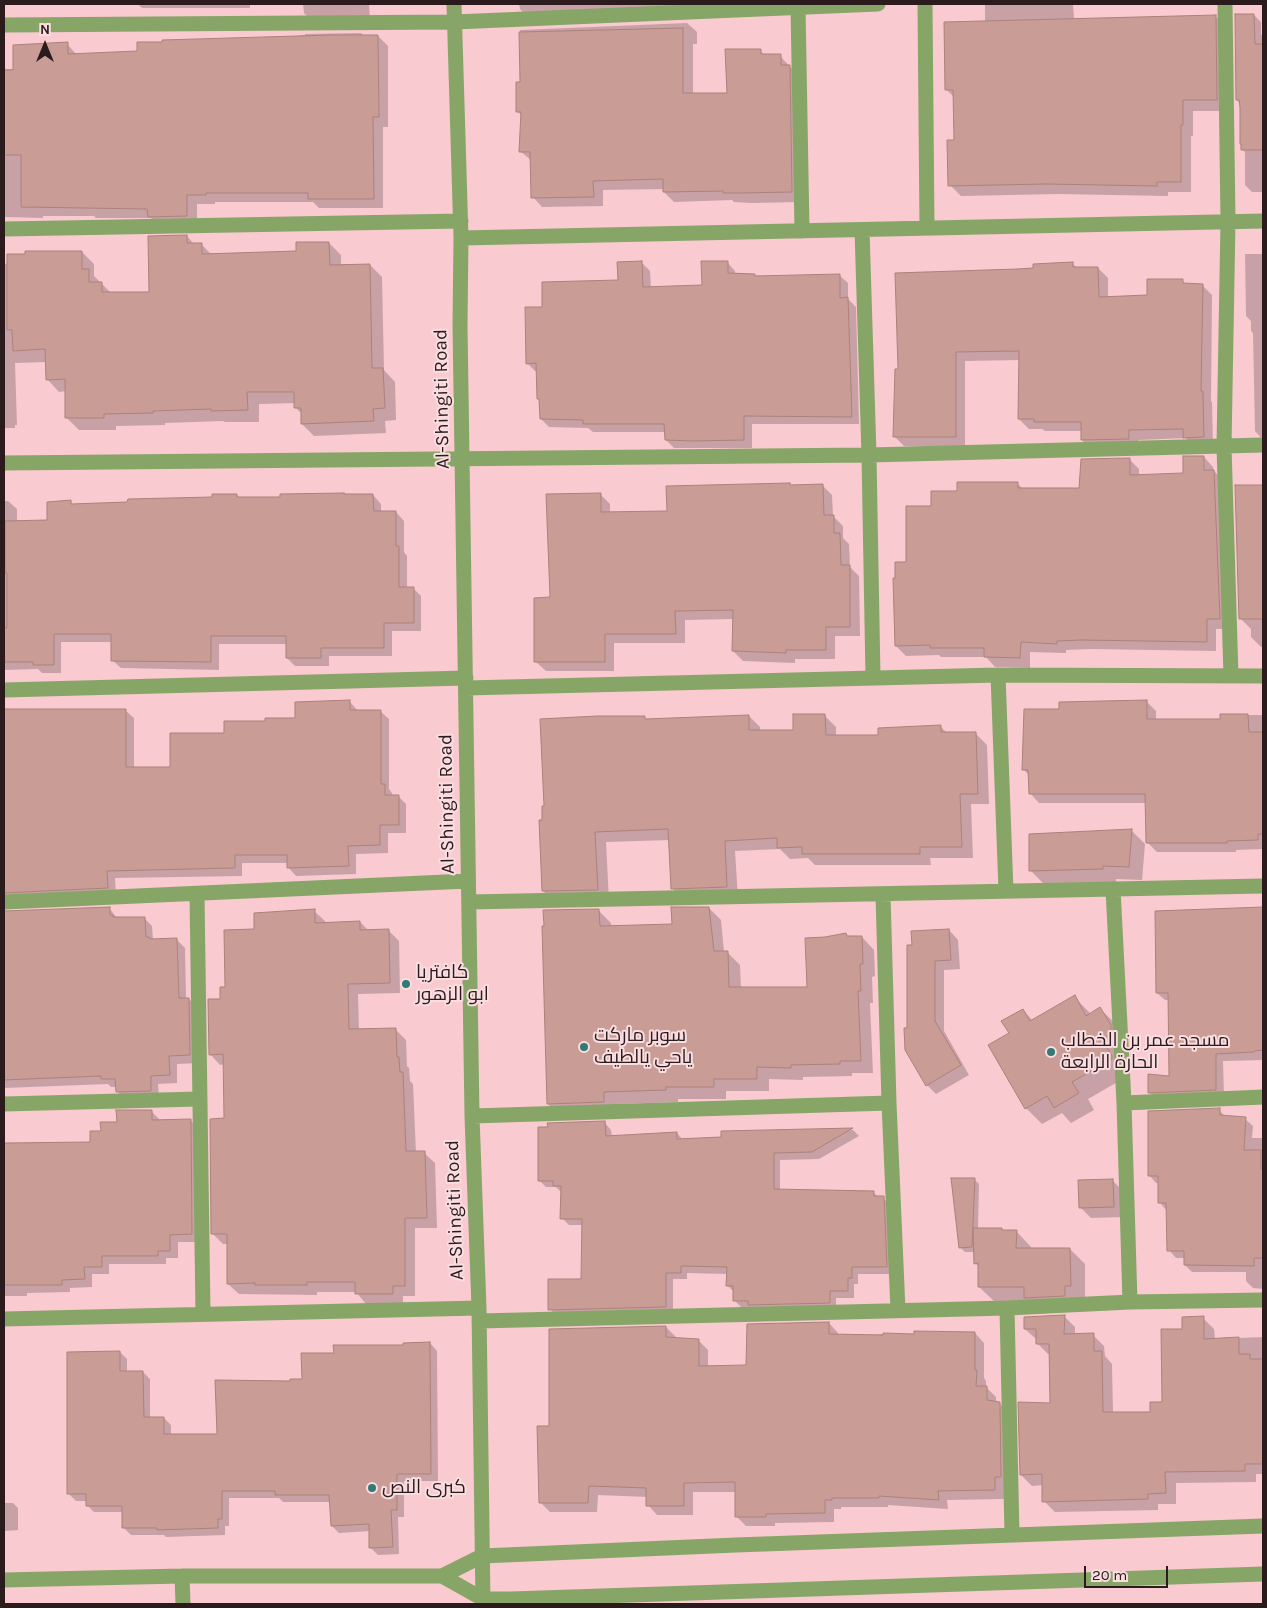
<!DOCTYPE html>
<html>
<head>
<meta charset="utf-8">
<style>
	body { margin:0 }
	#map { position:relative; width:1267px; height:1608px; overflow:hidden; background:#f9cad0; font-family:Karla,sans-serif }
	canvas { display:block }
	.frame { position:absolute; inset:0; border:5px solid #2b1b1d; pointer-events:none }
	.north { position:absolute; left:20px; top:20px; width:50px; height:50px; -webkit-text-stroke:4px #f9dde0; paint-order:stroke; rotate:0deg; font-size:14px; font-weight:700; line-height:20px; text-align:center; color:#2b1b1d }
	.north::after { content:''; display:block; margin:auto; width:18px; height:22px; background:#2b1b1d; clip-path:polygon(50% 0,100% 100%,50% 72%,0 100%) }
	.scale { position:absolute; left:1084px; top:1566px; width:84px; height:22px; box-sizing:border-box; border:2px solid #2b1b1d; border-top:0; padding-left:6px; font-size:15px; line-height:18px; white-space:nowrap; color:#2b1b1d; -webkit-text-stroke:4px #f9dde0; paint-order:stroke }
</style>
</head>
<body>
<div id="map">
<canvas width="1267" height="1608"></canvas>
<div class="frame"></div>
<div class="north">N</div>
<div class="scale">20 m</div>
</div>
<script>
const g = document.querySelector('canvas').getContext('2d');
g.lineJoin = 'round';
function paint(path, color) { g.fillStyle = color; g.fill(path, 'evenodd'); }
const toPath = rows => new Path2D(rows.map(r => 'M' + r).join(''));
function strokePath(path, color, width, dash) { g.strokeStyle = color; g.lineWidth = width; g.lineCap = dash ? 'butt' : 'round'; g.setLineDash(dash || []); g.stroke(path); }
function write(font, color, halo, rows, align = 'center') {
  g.font = font + ' Karla,Cairo,sans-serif'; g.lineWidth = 4; g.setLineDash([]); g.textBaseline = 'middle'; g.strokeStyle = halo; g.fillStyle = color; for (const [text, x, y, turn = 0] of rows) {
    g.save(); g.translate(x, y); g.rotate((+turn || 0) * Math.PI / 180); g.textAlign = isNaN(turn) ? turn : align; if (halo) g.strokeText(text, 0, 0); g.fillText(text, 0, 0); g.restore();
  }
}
paint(toPath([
	[138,4,369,4,370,22,314,23,304,13,303,4,250,4,250,8,142,8],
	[519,4,697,4,697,13,530,20,520,9],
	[985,4,1073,4,1074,19,1215,16,1226,27,1227,111,1193,111,1193,136,1191,136,1191,192,1168,192,1168,196,1058,194,961,196,950,185,955,141,954,97,946,89,985,22],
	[1254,15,1261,22,1261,35,1263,35,1263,192,1252,192,1245,185,1245,152,1242,149,1240,103,1237,100],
	[687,23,697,32,697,44,693,44,693,94,728,94,760,50,765,56,780,56,799,76,801,202,751,203,734,202,732,200,674,202,664,192,664,189,603,190,603,206,542,207,533,197,532,161,520,151,522,116,517,111,521,84,520,30],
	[361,33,364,36,378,36,388,46,388,127,383,127,383,208,319,208,313,202,215,202,215,204,197,204,197,226,159,226,151,218,96,218,94,216,43,216,43,218,4,217,4,69,14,69,67,44,77,55,139,52,298,38,298,36,305,35,305,34],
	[187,236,194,244,201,244,212,255,298,252,329,243,341,255,341,266,370,265,382,277,384,370,395,382,396,420,385,421,386,433,314,436,302,424,302,414,296,408,296,403,259,404,259,422,225,422,223,421,165,423,165,425,116,426,116,430,79,430,66,417,66,391,59,392,47,379,47,362,15,363,17,425,15,425,15,428,4,428,4,264,82,252,94,264,94,276,111,293,150,293],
	[1245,254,1263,254,1263,440,1255,431,1253,333,1251,331,1251,321,1246,316],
	[727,262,735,271,735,275,754,275,756,277,839,275,848,283,848,299,856,307,859,424,752,424,752,448,674,448,666,440,666,432,593,432,588,428,549,427,541,419,538,371,535,371,527,363,543,308,619,281,642,263,650,271,651,288,703,286],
	[1073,264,1077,268,1098,268,1108,278,1108,298,1148,296,1182,281,1186,284,1202,285,1212,295,1211,401,1212,402,1213,446,1194,447,1186,438,1138,440,1139,448,1092,450,1082,440,1082,431,1045,431,1042,429,1029,429,1019,419,1020,360,965,361,965,447,904,446,894,436,899,370,1017,270],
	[1204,457,1213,467,1214,471,1224,481,1229,629,1216,629,1216,651,1091,649,1066,650,1066,653,1030,652,1030,668,995,667,986,657,941,657,939,655,906,656,896,646,907,563,933,507,959,492,1017,483,1024,490,1081,490,1129,459,1139,469,1139,476,1184,474],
	[822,485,832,495,833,516,843,526,843,538,849,544,850,567,859,576,860,636,835,636,835,659,795,659,795,663,743,661,733,651,734,619,685,620,685,643,614,643,614,671,546,671,536,662,552,599,600,494,610,504,610,513,668,512,791,486],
	[1236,486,1263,486,1263,647,1261,647,1251,637,1251,629,1240,618],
	[237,495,240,498,373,495,381,504,381,512,396,512,404,521,404,552,407,556,407,588,413,588,421,596,421,631,392,631,392,656,329,656,329,666,295,666,287,658,287,644,219,644,219,670,121,668,112,660,112,642,61,642,61,673,42,673,38,669,4,670,4,501,8,501,17,509,17,522,49,521,70,501,73,505,214,498],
	[350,702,358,711,380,711,389,719,389,789,392,793,392,796,398,796,406,804,406,833,388,833,388,853,356,854,356,874,296,876,288,867,288,863,242,863,242,876,115,878,116,896,4,905,4,710,125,710,134,718,134,769,172,769,225,734,266,723,297,719],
	[1147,702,1156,711,1156,720,1221,720,1221,715,1263,715,1263,849,1236,850,1236,852,1157,852,1147,842,1146,803,1039,803,1030,793,1030,776,1024,770,1061,710],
	[824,715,836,727,836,736,879,736,940,726,948,734,976,734,987,745,989,804,971,804,973,858,930,858,931,865,815,865,808,858,790,859,780,849,735,851,738,898,683,899,672,888,670,840,606,842,609,901,555,902,543,891,544,821,644,718,647,721,749,716,760,727,760,731,794,731],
	[1131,830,1145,844,1142,880,1116,879,1116,882,1044,884,1030,870],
	[109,908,117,918,144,918,152,926,153,940,177,940,185,948,186,999,189,999,197,1007,198,1063,177,1064,177,1083,158,1084,159,1099,125,1099,117,1091,117,1087,111,1087,108,1084,4,1088,4,913],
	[709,908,721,920,724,952,727,952,740,965,741,988,808,988,825,939,846,934,849,938,862,937,874,950,875,976,872,977,873,1003,870,1003,873,1073,852,1073,852,1076,803,1077,803,1080,769,1079,769,1091,726,1091,726,1099,678,1099,678,1102,616,1104,616,1115,560,1116,548,1104,598,910,611,923,611,927,673,925],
	[1263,908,1263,1060,1223,1061,1224,1097,1157,1100,1149,1092,1170,1077,1169,1000,1165,1000,1157,993,1156,912],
	[314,911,325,921,325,924,360,922,369,931,388,930,399,941,400,993,358,994,359,1030,395,1029,406,1040,407,1066,409,1068,410,1081,413,1084,416,1153,424,1153,435,1163,437,1228,415,1228,415,1296,403,1296,403,1304,366,1304,356,1292,317,1292,317,1295,239,1294,228,1284,228,1244,223,1244,212,1233,225,1120,224,1064,220,1065,210,1054,221,1000,256,930],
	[949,930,958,940,960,969,944,970,944,1031,969,1075,936,1094,927,1085,909,1029,913,946],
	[1074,997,1091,1014,1100,1009,1117,1025,1128,1076,1088,1099,1094,1110,1071,1123,1062,1113,1042,1124,1026,1108,1010,1034,1023,1010,1033,1021],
	[1219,1110,1226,1117,1245,1119,1253,1126,1252,1138,1263,1138,1263,1289,1253,1288,1246,1281,1246,1272,1192,1272,1185,1265,1185,1258,1176,1258,1169,1250,1167,1211,1160,1203,1159,1183,1156,1183,1149,1175],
	[151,1111,159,1119,159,1121,190,1120,198,1128,200,1242,178,1242,178,1258,166,1258,166,1264,109,1264,109,1274,92,1274,92,1287,70,1288,70,1292,27,1293,27,1296,4,1296,4,1145,92,1143,102,1132,118,1123],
	[604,1122,611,1130,612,1137,677,1133,683,1140,722,1138,722,1132,853,1130,859,1136,819,1159,780,1160,780,1190,873,1192,879,1198,883,1198,890,1205,893,1274,858,1274,858,1284,854,1284,854,1298,836,1298,836,1309,741,1307,734,1300,734,1292,727,1285,728,1274,687,1273,687,1279,673,1279,673,1314,557,1316,550,1309,582,1280,583,1225,569,1225,562,1218,561,1192,556,1187,546,1187,539,1180],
	[974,1179,979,1184,978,1229,1001,1229,1003,1231,1016,1231,1031,1247,1031,1249,1070,1249,1085,1264,1085,1301,995,1302,979,1287,979,1267,975,1263,975,1252,965,1252,960,1247],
	[1112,1180,1123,1191,1124,1217,1091,1218,1080,1207],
	[1064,1316,1075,1327,1075,1335,1093,1335,1104,1346,1105,1356,1112,1364,1113,1413,1151,1413,1164,1404,1183,1330,1203,1318,1214,1329,1215,1339,1263,1337,1263,1474,1256,1474,1256,1482,1176,1483,1176,1504,1158,1504,1158,1510,1055,1512,1044,1501,1043,1485,1032,1486,1021,1475,1051,1404,1051,1354,1048,1354,1037,1343,1037,1340,1025,1329],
	[829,1323,838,1333,838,1335,975,1333,984,1343,984,1378,986,1381,986,1387,996,1397,996,1403,999,1403,1009,1413,1004,1499,947,1500,948,1509,888,1505,888,1507,841,1507,841,1509,834,1509,834,1522,775,1523,775,1526,746,1526,736,1516,736,1492,693,1492,693,1515,657,1515,648,1505,648,1497,598,1495,597,1512,550,1512,541,1503,550,1428,666,1327,676,1337,676,1339,698,1340,708,1350,708,1367,747,1366],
	[430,1343,437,1351,438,1481,404,1481,404,1517,398,1517,399,1554,378,1555,371,1548,370,1531,339,1533,332,1526,330,1502,283,1502,279,1498,229,1498,229,1526,225,1526,225,1535,166,1537,164,1535,131,1535,124,1528,123,1512,94,1512,87,1505,87,1501,76,1501,68,1493,120,1352,127,1359,127,1372,143,1372,150,1379,150,1418,164,1418,171,1425,171,1435,218,1435,292,1382,303,1380,335,1354],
	[4,1503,13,1503,18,1508,18,1530,4,1531]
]), '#0003');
const building = toPath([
	[1235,14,1254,14,1255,44,1263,44,1263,150,1241,150,1241,144,1240,144,1240,107,1239,100,1236,100,1235,14],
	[1216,15,1217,100,1183,100,1183,125,1181,125,1181,182,1157,182,1157,186,1046,184,948,186,947,140,954,140,953,90,945,90,944,22,1216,15],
	[683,28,683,93,727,93,725,49,761,49,761,54,781,54,781,65,790,65,792,192,741,193,723,193,723,191,663,192,663,179,593,181,594,197,531,198,530,152,519,152,521,112,516,112,516,82,520,82,519,32,683,28],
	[331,35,378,35,379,117,373,117,374,199,308,199,308,193,206,193,206,195,187,195,187,216,148,217,147,209,21,207,21,155,4,155,4,70,13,70,13,45,68,42,68,54,137,51,137,42,162,42,162,40,331,35],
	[187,235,187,243,202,243,202,254,296,251,296,242,329,242,330,265,370,264,372,368,383,368,385,408,373,409,374,421,301,424,301,408,294,408,294,392,247,392,248,410,211,411,211,409,153,411,153,413,104,414,104,418,65,418,65,379,46,380,45,349,13,351,12,330,7,330,7,254,25,254,25,251,82,251,82,269,89,269,89,282,102,282,102,292,149,292,148,236,187,235],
	[642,261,643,287,702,285,701,261,728,261,728,273,755,274,755,276,840,274,840,298,848,297,852,417,744,416,744,440,693,441,665,440,664,424,583,424,583,420,540,419,539,399,537,399,536,363,526,364,525,307,542,307,542,282,618,280,617,262,642,261],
	[1073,262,1073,267,1098,267,1099,297,1147,295,1147,279,1183,279,1183,283,1203,284,1201,391,1203,391,1204,437,1183,438,1183,429,1129,430,1129,439,1081,440,1081,422,1034,422,1034,419,1018,419,1019,351,956,352,956,437,893,437,895,369,898,369,895,273,1017,269,1033,268,1033,264,1073,262],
	[1183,456,1204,456,1204,470,1214,470,1220,619,1207,619,1207,642,1081,640,1057,641,1057,644,1021,642,1020,658,984,657,984,648,930,648,930,645,895,646,893,578,895,578,895,562,906,562,906,506,931,506,931,491,957,491,957,482,1018,482,1018,488,1079,488,1081,459,1130,458,1130,475,1183,473,1183,456],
	[790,483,790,485,823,484,824,515,834,515,834,533,840,533,841,565,850,565,850,627,826,627,826,650,786,650,786,653,732,651,733,610,675,611,676,634,605,634,605,662,534,662,534,598,550,597,546,494,601,493,601,512,667,511,666,486,790,483],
	[1235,485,1263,485,1263,619,1239,619,1235,485],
	[344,493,344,494,373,494,374,511,396,511,396,546,399,546,399,587,414,587,414,623,384,623,384,648,321,648,321,658,286,658,286,636,211,636,211,662,111,661,111,634,54,634,54,665,33,665,33,662,4,662,4,628,7,628,7,573,5,573,5,521,47,520,47,502,71,500,71,504,127,502,128,499,212,497,212,494,237,494,237,497,280,497,280,494,344,493],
	[350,700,350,710,381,710,381,784,385,784,385,795,399,795,399,825,380,825,380,845,348,846,349,866,287,868,287,855,235,855,235,868,107,871,108,888,4,893,4,709,126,709,126,767,170,767,170,733,224,733,224,721,265,721,265,718,295,718,295,702,350,700],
	[1147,700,1147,719,1220,719,1220,714,1248,714,1249,732,1263,732,1263,834,1258,834,1258,840,1227,841,1227,843,1146,843,1145,794,1029,794,1028,770,1022,770,1024,709,1059,709,1059,702,1147,700],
	[793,714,825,714,826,735,878,735,878,728,941,725,941,732,976,732,978,794,960,794,962,847,920,847,920,854,802,854,802,847,777,848,777,838,725,841,727,887,671,889,668,829,595,832,598,890,542,891,539,820,542,820,542,806,544,806,540,719,597,716,645,716,645,719,749,715,749,730,793,730,793,714],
	[1132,829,1129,867,1103,866,1103,869,1029,871,1029,834,1132,829],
	[110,907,110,915,113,915,113,917,145,917,146,937,149,937,150,939,177,938,179,998,189,998,190,1055,169,1056,170,1075,151,1076,151,1091,116,1092,115,1079,101,1079,101,1076,4,1080,4,911,110,907],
	[671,907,709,907,714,951,728,951,729,987,807,987,805,938,825,937,846,933,847,936,862,936,863,964,860,964,861,991,858,991,861,1061,840,1061,840,1064,791,1065,791,1068,757,1067,757,1079,714,1079,714,1087,666,1087,666,1090,604,1092,604,1102,547,1104,542,926,544,926,543,910,599,909,600,926,672,924,671,907],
	[1263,907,1263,1050,1254,1051,1254,1052,1216,1054,1216,1090,1148,1093,1148,1074,1169,1076,1168,993,1156,993,1155,911,1263,907],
	[315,909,315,923,360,921,360,930,389,929,390,983,348,984,349,1029,396,1028,397,1057,399,1057,400,1072,403,1072,406,1151,425,1151,427,1218,405,1218,405,1286,393,1286,393,1294,355,1294,355,1282,307,1282,307,1285,255,1285,255,1283,227,1284,227,1234,211,1234,210,1119,224,1118,223,1054,209,1055,208,999,220,999,220,987,225,987,224,930,254,929,254,913,315,909],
	[949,929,951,960,935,961,935,1021,961,1065,926,1086,905,1050,904,1028,907,1028,907,945,912,945,911,931,949,929],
	[1075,995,1086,1016,1100,1007,1111,1025,1111,1034,1102,1039,1112,1056,1112,1059,1072,1082,1079,1093,1054,1108,1047,1096,1025,1109,988,1045,1009,1033,1001,1021,1023,1009,1030,1021,1075,995],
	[1220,1108,1220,1115,1246,1117,1244,1150,1261,1150,1261,1169,1263,1169,1263,1258,1254,1258,1254,1266,1184,1265,1184,1251,1167,1251,1166,1203,1158,1203,1158,1176,1148,1176,1148,1111,1220,1108],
	[116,1110,152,1110,152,1120,191,1119,192,1234,170,1235,170,1251,158,1251,158,1256,102,1256,102,1267,84,1267,85,1279,62,1280,62,1285,4,1285,4,1143,90,1142,90,1131,101,1131,100,1122,117,1122,116,1110],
	[605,1121,606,1136,677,1132,677,1139,721,1137,721,1131,853,1128,812,1152,774,1153,774,1189,874,1191,874,1196,884,1196,887,1267,852,1267,852,1278,848,1278,848,1291,830,1291,830,1303,748,1305,748,1301,733,1301,733,1286,726,1286,727,1267,681,1266,681,1273,666,1273,666,1307,548,1310,548,1279,581,1279,582,1219,560,1219,561,1186,553,1186,553,1181,538,1181,538,1127,548,1127,547,1123,605,1121],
	[951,1178,975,1178,972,1247,959,1248,951,1178],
	[1113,1179,1114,1207,1079,1208,1078,1180,1113,1179],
	[973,1228,1002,1228,1002,1230,1017,1230,1016,1248,1070,1248,1071,1286,1065,1286,1065,1296,1024,1298,1024,1287,978,1287,978,1263,974,1264,973,1228],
	[1065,1315,1064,1334,1094,1333,1094,1351,1102,1351,1103,1412,1150,1412,1150,1402,1162,1402,1161,1329,1182,1329,1182,1317,1204,1316,1204,1339,1239,1337,1239,1354,1250,1354,1250,1359,1263,1359,1263,1464,1245,1464,1245,1471,1165,1472,1166,1493,1148,1494,1148,1499,1042,1502,1042,1474,1020,1475,1018,1402,1050,1403,1049,1344,1036,1344,1036,1329,1024,1329,1024,1317,1065,1315],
	[829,1322,829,1334,883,1335,883,1333,914,1334,914,1331,975,1332,975,1370,977,1370,976,1386,987,1386,987,1400,1000,1402,1001,1477,995,1477,995,1490,938,1491,939,1500,879,1496,879,1498,832,1498,832,1500,825,1500,825,1513,766,1514,766,1517,735,1517,735,1482,684,1483,684,1506,646,1506,646,1488,589,1486,588,1503,539,1503,537,1426,549,1426,549,1329,666,1326,666,1337,699,1339,699,1366,746,1365,747,1324,829,1322],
	[430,1342,431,1474,397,1474,397,1510,391,1510,393,1547,369,1548,369,1524,331,1526,329,1495,275,1495,275,1491,222,1491,222,1519,218,1519,218,1528,157,1530,157,1528,122,1528,122,1506,86,1506,86,1494,67,1494,67,1352,120,1351,120,1371,143,1371,144,1417,164,1417,164,1434,217,1434,215,1380,290,1381,290,1379,302,1379,301,1353,334,1353,333,1345,403,1345,403,1343,430,1342]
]);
paint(building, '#c99d95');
strokePath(building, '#ab817a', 1);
strokePath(toPath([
	[454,4,461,238,460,325,472,1116,479,1308,483,1604],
	[925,4,927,228],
	[1225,4,1228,221,1224,446,1231,676],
	[798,6,802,231],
	[4,25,454,22,878,4],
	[4,229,461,221],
	[862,230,869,455,873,678],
	[461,238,1263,221],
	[4,463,869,455,1263,445],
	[998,675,1006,891],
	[466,688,998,675,1263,676],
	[4,690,466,678],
	[1113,889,1124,1103,1130,1302],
	[197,894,203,1314],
	[883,895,889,1103,898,1310],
	[4,902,468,881],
	[469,902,1263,886],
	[1124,1103,1263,1097],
	[4,1104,199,1099],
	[472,1116,889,1103],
	[1007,1308,1012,1535],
	[4,1319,479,1308],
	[479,1321,1007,1308,1130,1302,1263,1300],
	[182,1576,183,1604],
	[442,1576,483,1599,511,1599,1263,1574],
	[4,1580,182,1576,442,1576,482,1556,736,1545,1263,1526]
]), '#88a568', 15);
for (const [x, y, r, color] of [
	[406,984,5,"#317a75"],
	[584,1047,5,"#317a75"],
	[1051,1052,5,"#317a75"],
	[372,1488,5,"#317a75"]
]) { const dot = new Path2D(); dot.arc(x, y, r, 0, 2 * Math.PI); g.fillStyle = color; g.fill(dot); strokePath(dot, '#f9dde0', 2); }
write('19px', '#2b1b1d', '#f9dde0', [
	["Al-Shingiti Road",442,399,-91],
	["Al-Shingiti Road",447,804,-91],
	["Al-Shingiti Road",455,1210,-92]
]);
write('19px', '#2b1b1d', '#f9dde0', [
	["كافتريا",416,973],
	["ابو الزهور",416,995],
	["سوبر ماركت",594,1036],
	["ياحي يالطيف",594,1058],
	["مسجد عمر بن الخطاب",1061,1041],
	["الحارة الرابعة",1061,1063],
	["كبرى النص",382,1488]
], 'left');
</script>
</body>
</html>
